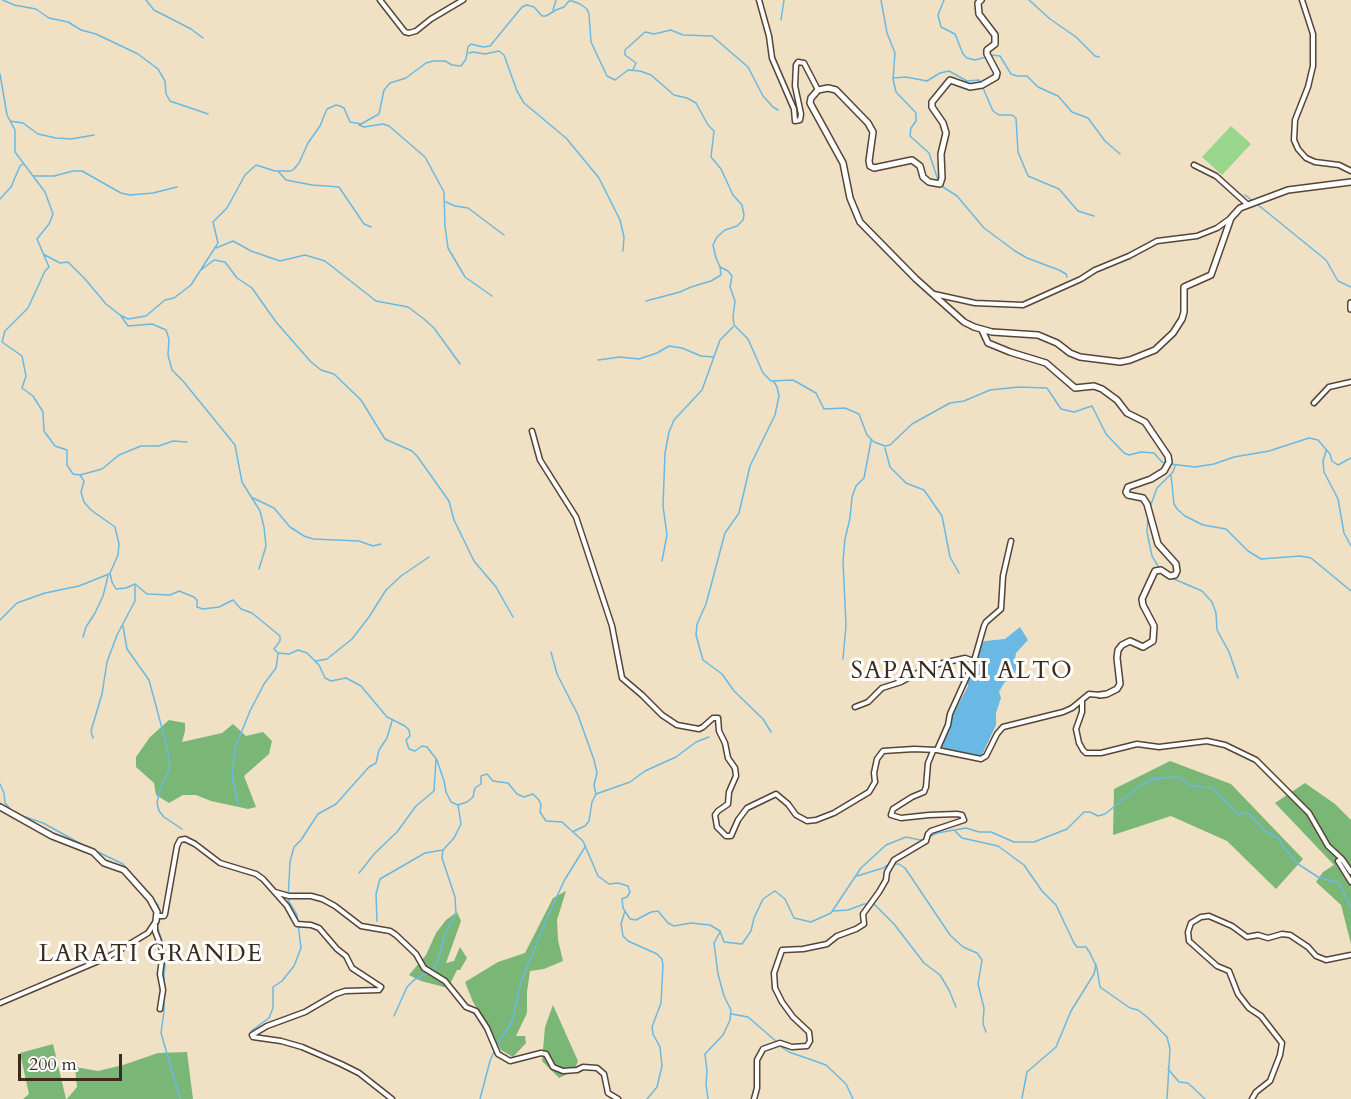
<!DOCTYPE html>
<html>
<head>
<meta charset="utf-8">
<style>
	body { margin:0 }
	#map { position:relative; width:1351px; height:1099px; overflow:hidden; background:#f0e1c4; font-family:Cardo,serif }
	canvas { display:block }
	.scale { position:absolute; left:18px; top:1054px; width:104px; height:27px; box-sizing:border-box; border:3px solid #3b2a1e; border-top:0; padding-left:8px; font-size:18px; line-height:21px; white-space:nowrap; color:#3b2a1e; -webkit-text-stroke:4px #fff; paint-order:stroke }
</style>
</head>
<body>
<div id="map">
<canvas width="1351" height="1099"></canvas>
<div class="scale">200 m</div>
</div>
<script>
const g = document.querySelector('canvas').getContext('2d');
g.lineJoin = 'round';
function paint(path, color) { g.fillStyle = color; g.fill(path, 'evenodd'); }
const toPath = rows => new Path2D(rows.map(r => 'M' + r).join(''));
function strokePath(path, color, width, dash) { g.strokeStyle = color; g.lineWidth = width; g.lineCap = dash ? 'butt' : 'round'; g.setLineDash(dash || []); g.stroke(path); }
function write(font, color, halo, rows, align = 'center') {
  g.font = font + ' Cardo,serif'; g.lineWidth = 6; g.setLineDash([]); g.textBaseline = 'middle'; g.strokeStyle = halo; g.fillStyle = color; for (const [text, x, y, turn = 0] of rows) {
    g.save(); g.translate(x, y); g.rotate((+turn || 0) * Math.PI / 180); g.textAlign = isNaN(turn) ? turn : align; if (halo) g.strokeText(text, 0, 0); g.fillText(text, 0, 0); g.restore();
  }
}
paint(toPath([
	[1231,126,1251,144,1222,175,1202,157]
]), '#98d68b');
paint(toPath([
	[169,720,185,723,185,731,182,742,222,733,233,724,246,736,263,732,272,741,269,754,244,776,256,807,248,809,211,801,196,795,183,795,169,803,156,795,154,783,136,767,136,757,150,737],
	[1170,761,1231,784,1303,859,1276,889,1227,841,1171,816,1113,835,1114,789],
	[1305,783,1335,804,1351,820,1351,944,1341,905,1316,882,1323,872,1334,865,1275,803],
	[566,891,557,920,558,940,563,961,544,969,530,971,527,992,527,1013,516,1036,525,1036,526,1043,513,1057,501,1050,473,1002,465,982,498,962,525,953,553,898],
	[457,912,461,921,446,963,454,961,460,947,467,958,460,970,457,970,448,988,421,981,409,975,426,955,436,933,446,920],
	[553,1005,578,1061,574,1071,559,1078,542,1061,545,1027],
	[53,1044,66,1099,23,1099,29,1094,20,1053],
	[187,1052,193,1099,67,1099,77,1087,75,1067,98,1071,123,1065,158,1053]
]), '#7ab777');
paint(toPath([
	[1020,627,1028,640,1016,653,1015,659,1017,663,1015,673,1004,683,999,692,1001,698,996,713,996,725,981,757,978,758,942,749,943,741,955,711,968,686,967,680,979,670,978,657,980,653,980,644,985,641,1005,639]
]), '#69b9e4');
strokePath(toPath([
	[3,0,14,5,36,9,49,18,68,22,81,30,96,34,138,54,158,69,165,81,166,94,170,101,208,114],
	[146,0,154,10,191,29,203,38],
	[881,0,887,33,895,53,893,79,896,92,916,113,916,121,911,128,910,136,929,153,938,180],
	[944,0,938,15,941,27,955,34,963,54,967,58,975,60,986,57],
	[1029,0,1050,19,1076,37,1095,56,1099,57],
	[553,10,556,0],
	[781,20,784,0],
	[469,53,473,52,485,54,499,51,504,55,517,91,524,103,566,138,599,178,620,220,624,237,623,251],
	[991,55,1000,56,1011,74,1017,76,1027,76,1038,87,1058,96,1072,112,1088,118,1105,141,1120,154],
	[633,70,636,63,625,55,625,50,645,32,654,34,671,30,683,35,712,36,748,67,763,96,773,107,778,110],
	[0,74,7,115,15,130,15,152,45,192,53,214,49,224,37,239,49,267,45,271,28,308,5,331,2,342,22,356,26,376,22,388,33,396,43,412,44,431,55,446,67,450,67,465,73,474,80,475,84,481,81,492,84,502,91,510,115,527,119,544,118,555,110,573,112,582,116,589,126,588,135,584,147,594,170,595,179,591,194,597,197,600,197,607,203,609,219,607,233,600,241,609,252,613,280,636,280,641,274,649,278,653,289,654,298,650,307,653,319,665,325,678,331,681,346,678,361,686,387,717,405,726,409,730,410,736,406,740,409,749,415,751,422,746,427,747,437,760,444,781,446,792,451,802,458,805,467,802,473,797,475,788,481,784,481,776,487,774,493,781,508,783,517,794,524,797,533,794,539,800,541,805,540,812,546,821,562,822,583,841,598,876,609,884,618,883,628,886,630,892,627,897,622,899,623,908,630,919,636,920,651,912,658,911,668,923,674,926,691,923,710,925,720,931,724,942,742,944,751,931,754,918,763,899,775,891,785,899,794,918,811,922,831,913,861,868,886,845,906,837,920,840,925,839],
	[894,78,906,77,927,81,940,73,949,71,967,81,979,80,982,83],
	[983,88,993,111,999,115,1012,115,1016,118,1018,152,1028,176,1059,189,1078,211,1094,216],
	[10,121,23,123,38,134,56,138,71,139,94,135],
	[359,125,364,127,383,124,389,126,425,157,444,192,445,226,448,248,465,277,492,296],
	[278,171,286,180,312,185,339,187,364,224,371,227],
	[33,176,54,176,73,171,82,171,121,193,130,195,153,193,177,187],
	[940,185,957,196,984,228,1015,251,1027,258,1059,270,1066,274,1067,277],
	[1245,195,1253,201],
	[0,199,11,187,20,166,23,164],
	[446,202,455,206,468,208,504,235],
	[1257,204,1326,260,1338,281,1351,287],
	[216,248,233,241,251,251,280,261,305,255,325,261,376,301,408,307,424,319,434,328,460,364],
	[43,254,60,263,68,262,85,279,106,304,120,315,128,319,146,316,165,300,174,298,191,285,218,243,213,222,227,208,245,175,256,165,275,171,291,171,294,169,299,163,308,143,320,126,327,109,336,105,340,106,344,108,350,122,361,124,379,114,384,90,390,83,406,78,426,63,433,61,445,61,452,65,461,66,466,59,468,47,471,44,483,47,490,46,522,7,527,5,534,7,542,16,546,16,556,10,564,7,569,1,572,1,580,4,587,9,589,14,591,42,607,76,615,80,628,70,640,71,651,75,674,95,687,98,696,103,708,125,714,131,711,157,721,169,733,195,742,205,744,215,743,220,737,226,725,230,717,237,713,245,716,258,720,267,728,271,732,276,730,287,735,301,733,317,734,325,748,339,763,373,771,381,793,380,816,393,824,409,845,408,859,414,867,435,874,442,885,446,890,445,912,424,950,403,964,401,990,390,1019,387,1047,388,1061,409,1074,412,1092,406,1106,434,1124,453,1129,455,1141,452,1154,453,1162,462,1166,463],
	[201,270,214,260,225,262,237,278,252,288,276,322,311,362,321,370,334,374,361,400,385,439,412,451,417,456,449,501,454,520,474,561,496,587,513,617],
	[646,301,680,292,691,287,711,281,721,275,720,267],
	[121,316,128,326,152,324,166,330,169,339,168,355,172,370,183,381,235,445,242,482,260,511,264,527,266,546,259,569],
	[598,360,620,357,639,359,657,353,669,346,682,348,701,356,714,357],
	[885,448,890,467,906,483,924,490,942,516,950,557,959,573],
	[1326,451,1323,461,1324,472,1338,499,1344,533,1351,546],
	[1170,464,1195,467,1214,464,1234,457,1269,451,1309,438,1318,440,1330,454,1332,461,1338,465,1351,458],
	[80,475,102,469,119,455,141,446,159,446,173,441,187,442],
	[1171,475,1174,504,1177,509,1185,516,1203,525,1226,529,1248,551,1261,559,1300,556,1311,558,1351,591],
	[253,498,274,508,290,527,304,536,313,539,359,541,373,546,381,544],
	[1150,507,1157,488,1173,472,1175,466],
	[1148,514,1147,532,1152,556,1158,566,1171,575],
	[662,561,667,535,663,506,665,453,669,432,674,420,702,390,720,340,733,327],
	[1174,579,1202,591,1212,602,1216,613,1217,630,1229,652,1238,678],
	[0,620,17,603,45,593,79,586,109,574],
	[123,626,127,649,149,680,167,747,170,767,160,789,157,803,159,811,164,817,182,829],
	[83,637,86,627,95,613,103,596,108,576],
	[551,652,557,674,578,715,594,760,597,773,594,785,596,794],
	[843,659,846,625,843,561,845,539,850,518,852,497,856,486,864,478,871,441],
	[316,661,327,659,352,639,369,617,386,590,401,576,429,557],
	[771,732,763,719,734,691,722,674,703,660,696,635,697,624,706,604,725,533,739,513,750,466,775,415,779,396,777,387,774,382],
	[93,738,91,731,102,694,107,662,117,635,135,601,135,586],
	[0,784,4,793,5,803,13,812],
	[238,803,232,776,235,748,250,711,264,684,276,668,278,654],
	[20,815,43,823,83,845],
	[574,831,585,826,589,821,592,802,596,794,630,782,645,771,676,757,696,742,709,737],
	[955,831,962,838,998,846,1024,865,1042,891,1056,905,1074,943,1077,947,1086,947,1090,953,1097,968,1100,987,1130,1008,1138,1010,1147,1017,1167,1037,1170,1049,1167,1099],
	[929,837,937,833,966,828,979,832,991,832,1014,842,1034,842,1067,829,1084,812,1090,812,1098,816,1105,814,1141,785,1153,779,1170,777,1180,778,1191,786,1213,788,1238,814,1248,813,1265,831,1279,839,1284,848,1298,864,1318,877,1339,883,1351,908],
	[96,851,123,864,131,874],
	[894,864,899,864,905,868,950,935,963,947,977,953,982,960,978,984,984,1008,983,1024,986,1032],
	[359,873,375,853,397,832,416,806,434,791,436,760],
	[857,876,883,868,889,864],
	[146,891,158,905,160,914],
	[625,911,621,924,623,936,628,941,657,954,662,959,663,965,661,1003,652,1027,653,1034,660,1047,662,1066,657,1087,647,1099],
	[833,911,848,910,864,904,874,904,894,924,924,963,940,975,949,990,956,1007],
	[160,919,157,926,166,953,164,976,164,1011,161,1033,180,1099],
	[377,921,376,894,380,879,425,853,443,850],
	[732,1014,748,1017,777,1042],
	[394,1016,407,987,414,980,432,971,437,964,445,934,456,914,455,897,442,858,443,850,454,838,461,824,458,805],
	[251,1031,269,1018,273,1008,273,987,282,981,294,966,301,948,297,915,288,900,290,862,294,847,301,840,318,814,336,804,369,767,376,763,379,750,387,738,392,721],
	[780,1046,789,1052,826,1065,846,1084,853,1099],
	[1168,1069,1179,1082,1188,1083,1205,1099],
	[1022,1098,1027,1072,1056,1047,1071,1011,1094,974,1096,964],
	[480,1099,490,1061,497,1045,512,1021,521,982,547,918,564,881,585,847],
	[708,1099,706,1084,707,1071,705,1054,723,1035,730,1020,731,1010,724,996,718,974,714,943,720,932]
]), '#69b9e4', 1.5);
const minor = toPath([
	[380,0,405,32,409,33,416,31,431,19,463,0],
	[759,0,769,36,772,58,794,109,795,121,800,120,801,114,795,86,796,65,798,62,804,63,818,90],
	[1302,0,1313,34,1313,66,1308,87,1295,120,1294,140,1298,149,1306,158,1315,162,1339,165,1351,171],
	[1194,165,1216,176,1247,204],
	[934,294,975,303,1023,305,1081,279,1095,270,1129,256,1157,241,1197,236,1217,228,1231,218],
	[1314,403,1329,387,1351,382],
	[532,431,540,460,576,517,612,626,622,678,642,695,662,715,677,725,699,729,703,727,713,718,718,718,719,731,725,743,728,758,735,768,736,776,729,792,728,804,718,811,715,815,717,827,726,836,731,836,738,820,747,808,776,794,788,804,796,815,807,821,816,820,834,813,869,792,875,782,874,773,877,759,883,751,914,749,937,750,981,759,986,756,997,734,1003,727,1063,712,1072,708,1089,694,1100,695],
	[1082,701,1082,712,1076,729,1079,743,1083,750,1086,753,1101,753,1137,744,1159,747,1207,741,1225,745,1256,760,1309,813,1328,846,1342,859,1351,872],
	[855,707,868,702,882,688,901,682,930,666,965,658,974,661],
	[937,750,948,725,950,714,974,661,984,626,986,622,1001,609,1003,576,1011,541],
	[1342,859,1338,861,1351,882],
	[275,892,289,896,311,896,322,899,335,906,361,926,390,931,396,935,416,954,424,968,445,981,466,1007,476,1011,487,1028,498,1054,510,1061,541,1053,546,1054,553,1067,563,1071,577,1070,583,1067,597,1068,604,1074,608,1093,618,1099],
	[158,916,164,916,165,914,177,846,180,840,185,839,195,844,220,863,256,874,263,879,287,906,297,924,311,925,319,928,337,949,346,956,352,968,381,987,379,990,345,991,336,994,305,1012,267,1026,252,1035,253,1037,281,1041,302,1047,341,1064,359,1073,392,1099],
	[155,925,155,931,163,952,160,974,163,990,160,1009],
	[0,1003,108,957,148,933,156,921],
	[754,1099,757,1088,757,1060,763,1049,780,1043,792,1047,807,1046,810,1041,809,1032,793,1017,782,1002,775,988,774,973,782,950,803,949,827,944,837,936,856,929,864,924,863,914,879,892,886,880,887,872,894,860,926,841,928,834,931,831,964,820,962,815,957,814,929,815,901,818,891,815,893,809,912,797,924,792,926,787,928,763,933,751],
	[1252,1099,1256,1092,1270,1081,1280,1055,1282,1043,1261,1016,1249,1008,1238,994,1229,971,1217,966,1189,941,1188,932,1191,923,1201,917,1209,916,1232,926,1247,937,1258,935,1268,938,1282,934,1290,935,1308,947,1316,956,1326,960,1351,955]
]);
const tertiary = toPath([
	[981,0,978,3,979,14,995,35,995,44,987,50,987,54,997,73,996,77,982,85,970,87,950,80,932,102,932,107,943,123,946,133,941,154,942,178,940,184,929,182,923,177,920,166,912,160,874,168,870,166,869,161,873,132,868,123,836,90,828,88,818,90,811,98,810,103,843,163,850,198,860,222,916,279,964,322,974,327,992,332,1038,335,1057,343,1070,353,1080,357,1120,362,1130,360,1155,350,1173,333,1182,319,1184,312,1184,287,1211,275,1231,218,1240,208,1288,190,1351,182],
	[1351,303,1351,309],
	[982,330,988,343,1010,352,1046,363,1075,388,1094,386,1102,389,1117,400,1127,413,1145,422,1168,456,1169,462,1164,471,1151,479,1128,487,1126,492,1128,495,1143,498,1147,504,1158,544,1176,564,1177,571,1175,575,1170,576,1161,570,1155,571,1142,599,1143,605,1154,626,1153,641,1143,647,1130,641,1122,645,1118,650,1117,658,1120,684,1117,689,1107,694,1100,695],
	[0,807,52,836,93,852,104,863,124,870,150,899,157,912,156,921]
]);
strokePath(minor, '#564537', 7);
strokePath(tertiary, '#564537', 8);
strokePath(minor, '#fff', 4);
strokePath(tertiary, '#fff', 5);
g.letterSpacing = '1.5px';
write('24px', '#3b2a1e', '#fff', [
	["SAPANANI ALTO",962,672],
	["LARATI GRANDE",151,955]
]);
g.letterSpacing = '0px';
</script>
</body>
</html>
